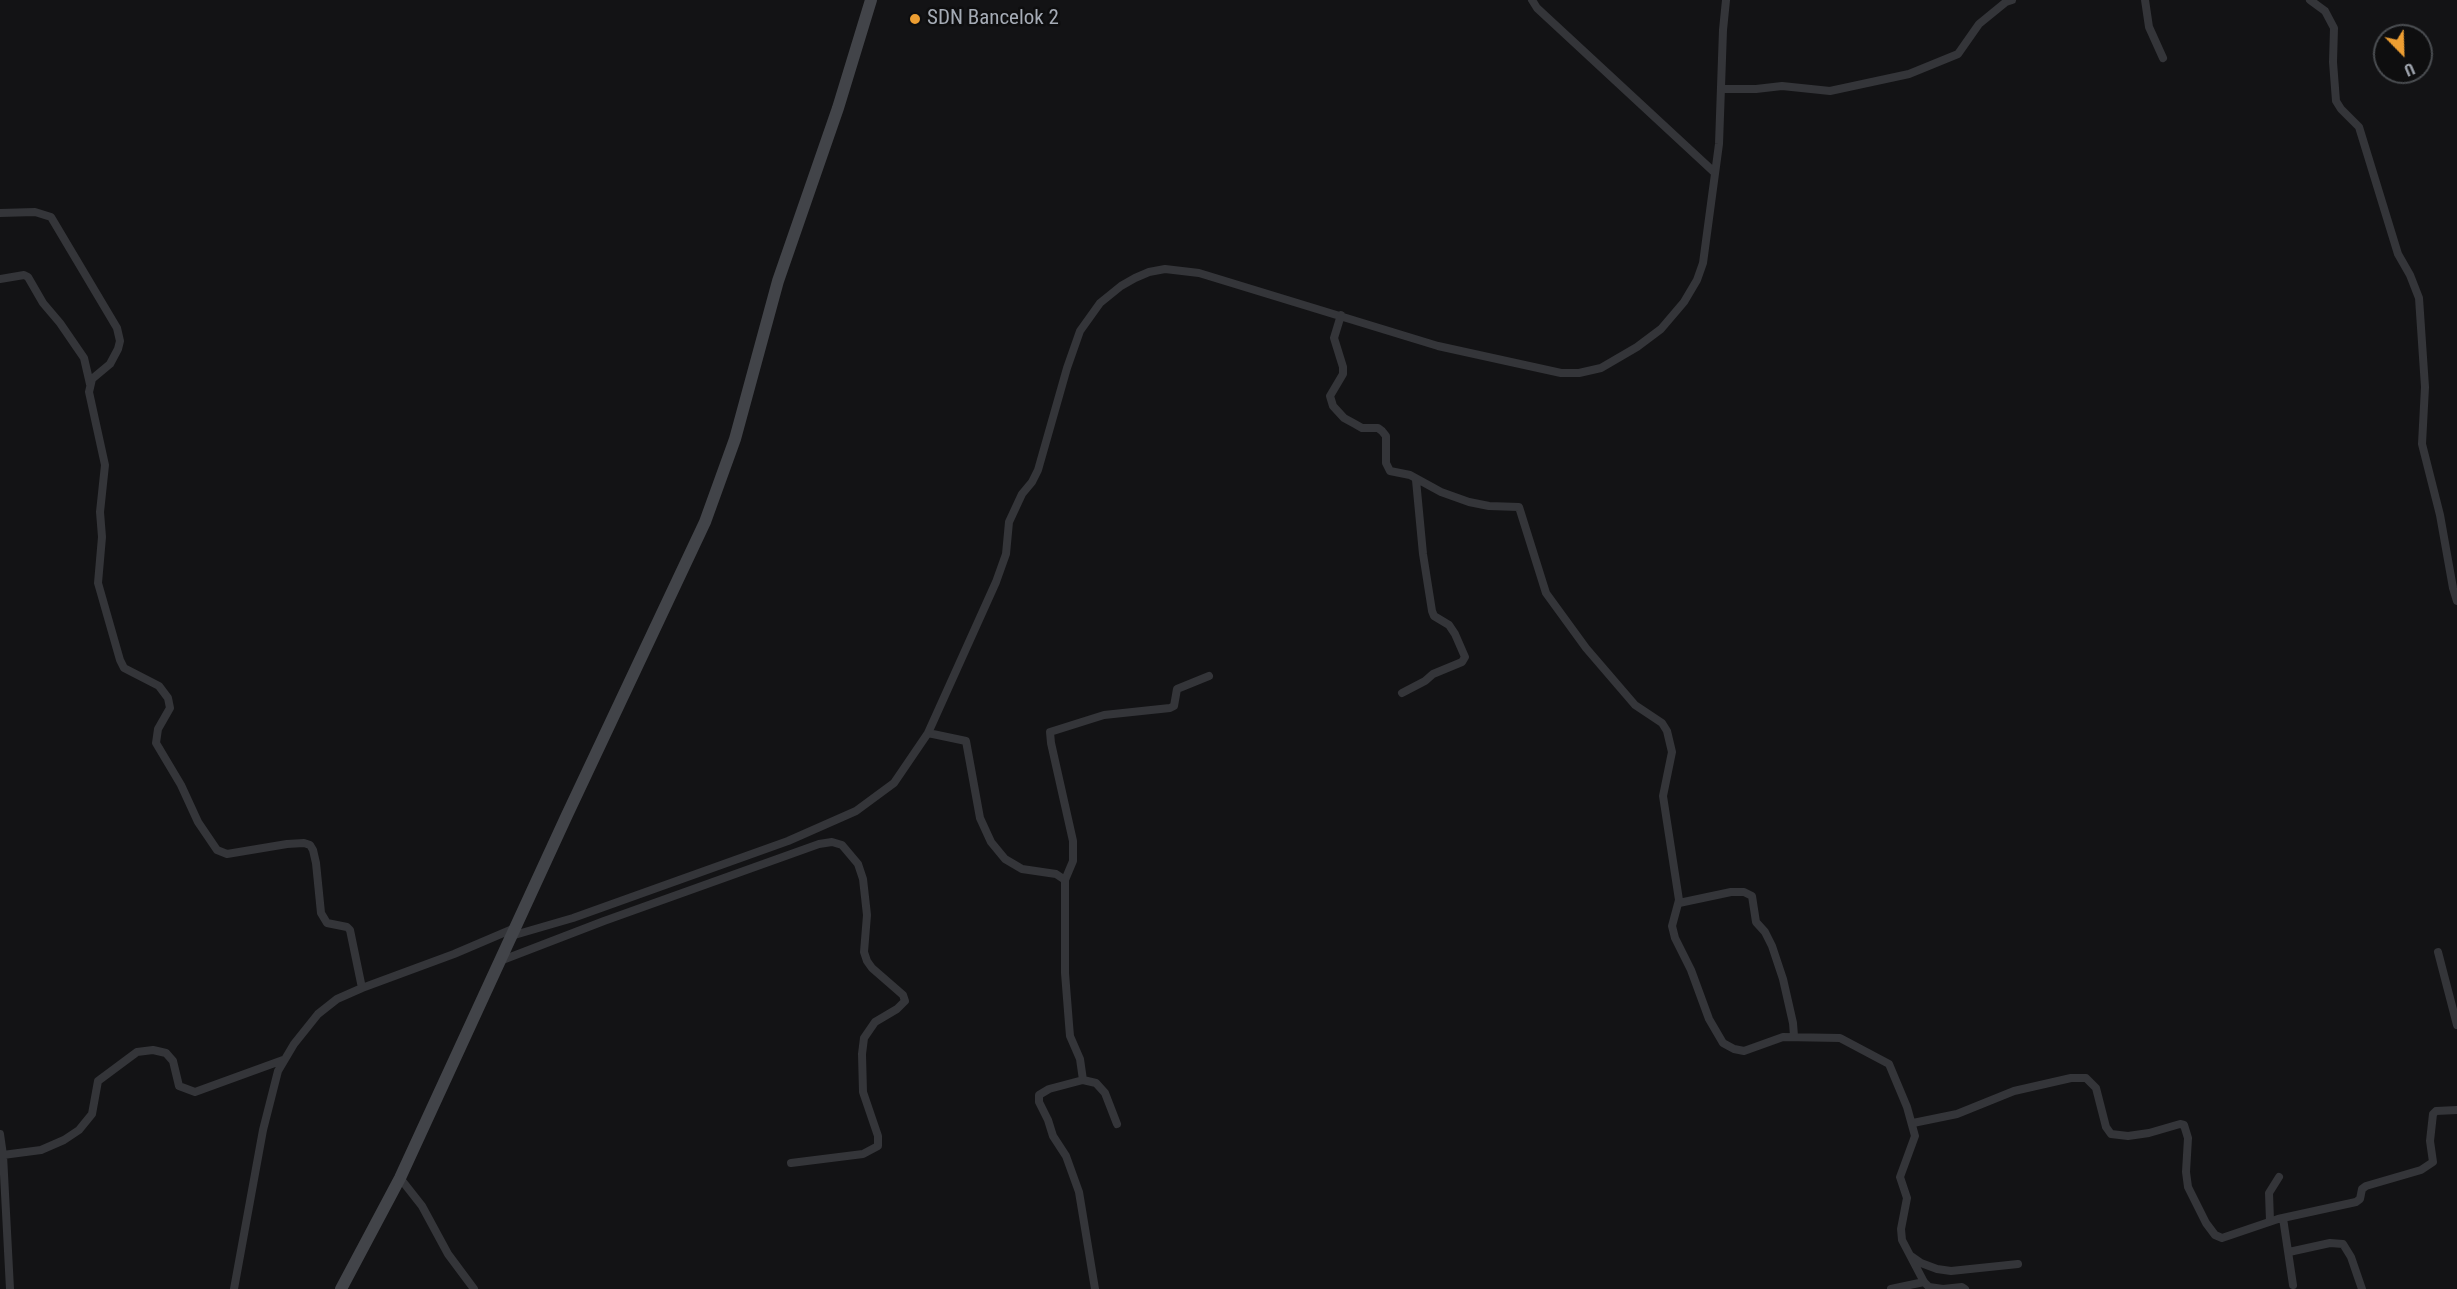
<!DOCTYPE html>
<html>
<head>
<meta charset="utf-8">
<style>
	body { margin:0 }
	#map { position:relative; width:2457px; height:1289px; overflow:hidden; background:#131315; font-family:"Roboto Condensed",sans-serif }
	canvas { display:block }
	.north { position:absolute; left:2373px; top:24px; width:60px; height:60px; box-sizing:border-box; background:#0e0e0f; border:2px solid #4a4d51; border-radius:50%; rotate:157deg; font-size:16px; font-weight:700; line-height:24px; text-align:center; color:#a5abb5 }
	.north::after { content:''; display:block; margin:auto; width:21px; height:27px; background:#ed9e32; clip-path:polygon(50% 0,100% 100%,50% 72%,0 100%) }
</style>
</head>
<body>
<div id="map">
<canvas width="2457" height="1289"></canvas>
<div class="north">U</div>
</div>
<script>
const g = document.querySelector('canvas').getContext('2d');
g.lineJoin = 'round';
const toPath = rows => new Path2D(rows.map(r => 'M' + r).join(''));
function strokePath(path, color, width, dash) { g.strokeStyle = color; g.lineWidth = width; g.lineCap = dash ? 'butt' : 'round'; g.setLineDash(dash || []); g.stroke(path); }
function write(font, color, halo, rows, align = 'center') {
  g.font = font + ' "Roboto Condensed",sans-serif'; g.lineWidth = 5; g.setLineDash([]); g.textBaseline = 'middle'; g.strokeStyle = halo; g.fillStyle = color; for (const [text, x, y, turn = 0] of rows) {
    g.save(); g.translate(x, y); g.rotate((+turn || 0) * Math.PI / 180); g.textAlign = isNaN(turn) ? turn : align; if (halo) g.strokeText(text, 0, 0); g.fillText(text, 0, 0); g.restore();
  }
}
strokePath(toPath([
	[1532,0,1537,8,1714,172],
	[2145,0,2149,27,2163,58],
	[2310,0,2325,11,2334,28,2333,62,2336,101,2341,109,2359,127,2398,254,2410,275,2419,298,2425,387,2422,444,2440,515,2453,588,2457,601],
	[1721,89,1756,89,1782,86,1830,91,1909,74,1958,54,1979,24,2006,2,2012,0],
	[0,213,35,212,51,217,117,328,120,341,118,349,110,364,92,379,89,392,105,465,100,512,102,537,98,583,120,660,124,668,159,686,168,698,170,708,158,729,156,743,181,785,198,822,217,850,227,854,287,844,304,843,310,845,313,850,316,863,321,913,327,923,347,927,350,930,362,988,454,954,515,928],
	[0,279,24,275,28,277,43,303,60,323,84,358,90,384],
	[1341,315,1334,338,1343,367,1343,374,1330,396,1333,406,1344,418,1355,424,1362,428,1378,428,1382,431,1386,436,1386,463,1390,471,1410,475,1441,492,1469,502,1489,506,1519,507,1546,593,1586,648,1635,705,1662,723,1667,731,1672,752,1663,796,1679,900,1672,926,1675,938,1691,970,1709,1019,1723,1043,1734,1049,1744,1051,1783,1037,1840,1038,1889,1064,1907,1107,1915,1136,1900,1177,1907,1198,1901,1229,1902,1240,1924,1282,1929,1287,1943,1289,1962,1287,1965,1289],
	[1402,693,1425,681,1433,674,1462,662,1465,657,1455,634,1449,625,1434,616,1432,611,1423,554,1416,480],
	[928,733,966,741,980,818,991,842,1005,859,1022,869,1056,874,1065,880,1065,973,1069,1024,1070,1036,1080,1059,1083,1080],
	[1065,880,1073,861,1073,841,1051,743,1050,732,1104,715,1170,708,1174,706,1177,689,1209,676],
	[1679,903,1731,892,1744,892,1752,896,1756,922,1765,932,1772,946,1783,979,1793,1023,1794,1036],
	[511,936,573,918,788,841,856,811,894,783,928,733,996,582,1006,554,1009,522,1022,494,1032,482,1038,470,1067,368,1080,331,1100,303,1121,286,1135,278,1149,272,1165,269,1199,273,1438,346,1561,373,1579,373,1601,368,1637,347,1661,329,1684,302,1697,280,1703,263,1719,144,1723,30,1726,0],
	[2438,952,2457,1025],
	[500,961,604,921,819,844,832,842,842,845,858,864,863,879,867,915,864,952,867,961,872,968,903,995,905,1001,897,1009,875,1022,864,1038,862,1054,863,1092,878,1136,878,1146,863,1154,791,1163],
	[1913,1123,1957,1114,2014,1091,2071,1078,2086,1078,2096,1088,2106,1127,2111,1134,2128,1136,2149,1133,2180,1124,2184,1125,2188,1138,2186,1172,2188,1187,2206,1223,2215,1235,2222,1238,2278,1219,2356,1202,2360,1199,2362,1189,2366,1186,2421,1170,2433,1162,2430,1141,2433,1114,2436,1111,2457,1110],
	[0,1134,3,1155],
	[400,1178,422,1206,448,1254,474,1289],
	[2283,1218,2293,1285],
	[2270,1221,2269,1193,2279,1177],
	[2289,1252,2330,1243,2343,1244,2351,1257,2362,1289],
	[1911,1256,1921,1263,1937,1269,1951,1271,2018,1264],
	[10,1289,3,1155,41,1150,64,1140,79,1130,92,1114,98,1081,137,1052,153,1050,166,1053,173,1061,179,1086,195,1092,283,1060],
	[234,1289,263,1130,278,1071,294,1044,318,1014,337,999,362,988],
	[1095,1289,1079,1192,1066,1156,1053,1136,1048,1120,1039,1102,1039,1095,1049,1089,1083,1080,1096,1083,1105,1093,1117,1124],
	[1891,1289,1924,1282]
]), '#343539', 8);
strokePath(toPath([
	[341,1289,400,1178,567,815,705,522,735,439,778,281,838,108,871,0]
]), '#424449', 12);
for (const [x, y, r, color] of [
	[915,19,6,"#ed9e32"]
]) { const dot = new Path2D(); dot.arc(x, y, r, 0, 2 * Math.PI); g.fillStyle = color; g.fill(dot); strokePath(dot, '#0e0e0f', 2); }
write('21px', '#a5abb5', '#0e0e0f', [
	["SDN Bancelok 2",927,19]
], 'left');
</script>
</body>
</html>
